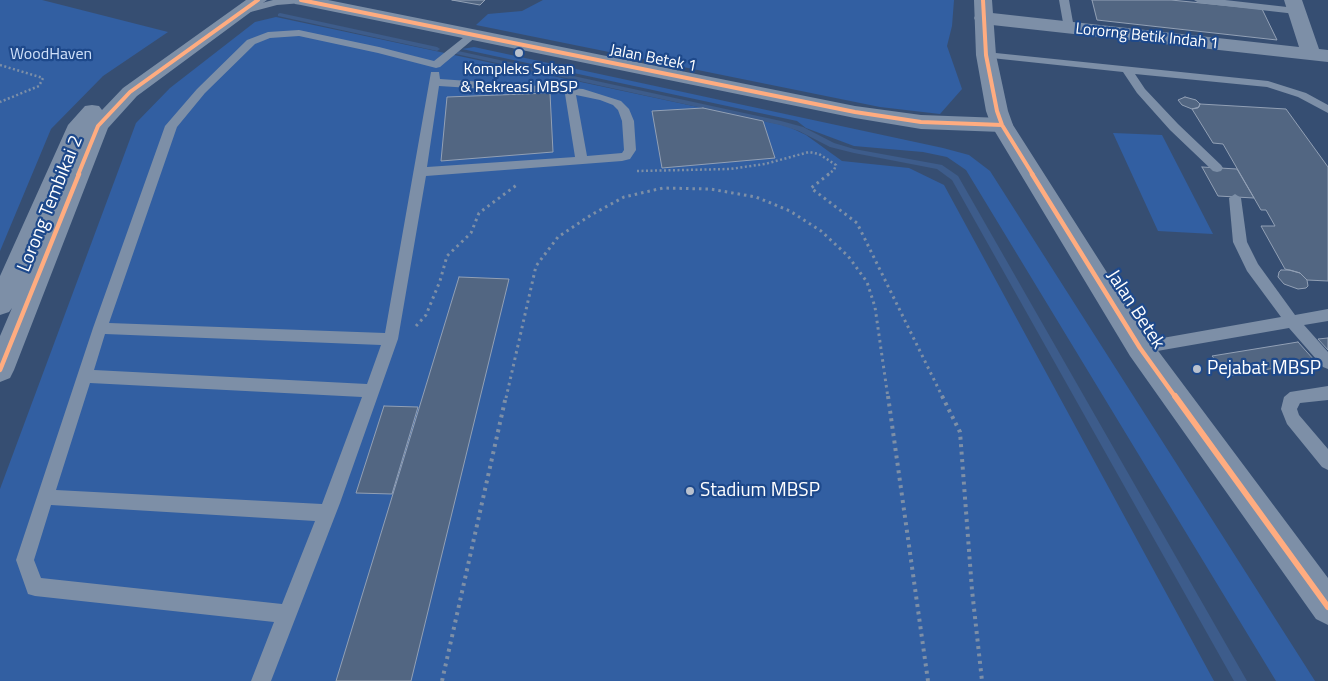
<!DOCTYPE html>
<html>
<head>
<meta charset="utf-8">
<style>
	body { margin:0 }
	canvas { display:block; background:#364e72 }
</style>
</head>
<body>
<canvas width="1328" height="681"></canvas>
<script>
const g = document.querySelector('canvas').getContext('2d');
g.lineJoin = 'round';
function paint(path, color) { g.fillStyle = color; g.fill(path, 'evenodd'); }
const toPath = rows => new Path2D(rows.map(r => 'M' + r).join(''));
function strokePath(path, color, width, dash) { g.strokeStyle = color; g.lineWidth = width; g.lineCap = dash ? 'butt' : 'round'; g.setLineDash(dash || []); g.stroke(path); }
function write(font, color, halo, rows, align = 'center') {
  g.font = font + ' "Titillium Web",sans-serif'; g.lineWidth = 4.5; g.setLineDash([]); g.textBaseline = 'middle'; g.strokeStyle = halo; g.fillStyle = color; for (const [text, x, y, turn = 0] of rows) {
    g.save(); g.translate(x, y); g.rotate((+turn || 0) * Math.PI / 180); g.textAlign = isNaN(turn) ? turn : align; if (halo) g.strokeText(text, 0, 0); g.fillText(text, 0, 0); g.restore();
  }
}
paint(toPath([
	[0,0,42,0,168,32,103,76,51,129,0,251],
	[543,0,954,0,952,26,947,46,962,89,940,114,880,107,476,25,488,14,522,11],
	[276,17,787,126,806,135,842,161,909,168,944,185,1214,681,0,681,0,489,136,123,170,88,255,22],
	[474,47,943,148,969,155,990,171,1315,681,1276,681,966,170,947,157,923,152,854,146,806,128,797,121,462,49],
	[1113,133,1162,135,1213,234,1158,231]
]), '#325fa2');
paint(toPath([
	[280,13,437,47,440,49,437,51,278,16,278,14,280,13],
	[458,51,781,121,803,127,834,143,854,149,942,165,958,176,1247,681,1234,681,952,180,937,169,854,153,830,147,799,131,780,125,456,54,455,53,458,51]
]), '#3d5c8b');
const building = toPath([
	[452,0,485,0,480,5,452,0],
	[1092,0,1171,0,1262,9,1277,40,1097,20,1092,0],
	[550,93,553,152,441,161,447,97,550,93],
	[1185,97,1196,100,1200,104,1199,107,1192,109,1182,105,1178,100,1185,97],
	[1200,104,1286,109,1328,167,1328,281,1307,280,1300,273,1285,269,1261,226,1275,226,1266,210,1261,210,1223,144,1213,143,1192,109,1198,108,1200,104],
	[703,108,763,121,775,158,662,168,652,111,703,108],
	[1202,167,1237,169,1254,198,1218,196,1202,167],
	[1281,270,1290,270,1300,273,1307,280,1308,286,1306,288,1298,289,1284,284,1278,277,1279,272,1281,270],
	[459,277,509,279,411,681,336,681,459,277],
	[1328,338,1328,350,1318,339,1328,338],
	[1298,342,1315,361,1229,376,1212,356,1298,342],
	[384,406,418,407,392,494,356,493,384,406]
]);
paint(building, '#526682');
strokePath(building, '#92a0b5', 1);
strokePath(toPath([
	[0,65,43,78,39,86,0,102],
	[637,171,730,169,765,164,809,152,819,154,836,165,834,170,827,175]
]), '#7d8fa7', 2.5, [2, 2.5]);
strokePath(toPath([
	[829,174,811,188,857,223,943,398],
	[416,326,426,315,440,281,447,256,471,233,479,213,518,184],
	[506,398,536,266,558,237,591,215,624,197,663,188,710,189,756,197,790,211,821,231,848,256,867,282,875,307,888,398]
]), '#7d8fa7', 3, [2.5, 4]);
strokePath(toPath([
	[888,396,928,681],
	[942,396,960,432,972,590,982,681],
	[442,681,506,396]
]), '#7d8fa7', 4, [3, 4.5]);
paint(toPath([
	[273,0,307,0,302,3,277,5,243,14,238,11,239,9,273,0],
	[1059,0,1069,0,1074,28,1073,30,1069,31,1064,28,1059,0],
	[1194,0,1225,0,1296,8,1301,11,1296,14,1199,3,1194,0],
	[299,30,379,47,434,61,468,34,472,33,477,36,440,67,436,68,378,53,299,36,270,38,255,44,205,93,177,127,109,323,385,333,431,72,439,72,440,79,583,89,621,101,629,109,634,121,636,150,630,159,622,161,426,176,398,339,340,503,271,681,251,681,274,622,35,596,28,594,16,560,93,328,165,126,197,89,247,40,268,32,299,30],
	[439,86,565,94,575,157,427,167,439,86],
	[576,95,600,100,613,105,618,110,622,121,624,150,622,153,587,156,576,95],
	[105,334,381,345,367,384,94,370,105,334],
	[90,383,362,397,322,504,56,490,90,383],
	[51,505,315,521,282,604,41,578,34,560,51,505],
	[986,52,1268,81,1306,93,1328,105,1328,113,1298,97,1267,87,1135,74,1145,89,1178,124,1221,165,1223,168,1221,171,1217,172,1213,171,1170,130,1137,93,1123,72,982,57,981,55,982,53,986,52],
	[1235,194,1241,198,1247,242,1258,264,1295,315,1328,309,1328,321,1304,325,1328,352,1328,369,1323,367,1289,328,1140,354,1135,352,1132,348,1135,344,1140,342,1281,317,1247,271,1233,242,1229,198,1235,194],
	[1328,386,1328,400,1300,403,1297,409,1299,415,1328,449,1328,470,1322,467,1287,424,1281,409,1284,397,1290,392,1328,386]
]), '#7d8fa7');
paint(toPath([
	[246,0,267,0,137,96,108,128,14,370,10,378,0,382,0,336,12,308,9,312,0,315,0,276,68,125,85,106,92,105,99,106,102,110,123,88,246,0],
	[292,0,328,0,855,106,921,115,1002,118,1010,120,1013,125,1010,130,1002,132,921,129,855,118,301,5,295,4,292,0],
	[1284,0,1302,0,1319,49,1328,50,1328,62,983,24,976,22,974,18,976,14,983,12,1299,47,1284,0]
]), '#7d8fa7');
paint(toPath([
	[974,0,992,0,996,55,1008,111,1013,125,1150,340,1328,578,1328,625,1316,619,1130,356,991,125,986,111,976,55,974,0]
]), '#7d8fa7');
strokePath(toPath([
	[301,0,855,112,921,122,1002,125],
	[983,0,986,55,997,111,1002,125,1033,175],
	[78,175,98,126,130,92,258,0]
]), '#ffac80', 4);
strokePath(toPath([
	[1032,174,1140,348,1176,398],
	[0,370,79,174]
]), '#ffac80', 4.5);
strokePath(toPath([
	[1175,396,1328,607]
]), '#ffac80', 6);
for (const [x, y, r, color] of [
	[519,53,5,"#b9c1ce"],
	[1197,369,5,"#b9c1ce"],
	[690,491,5,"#b9c1ce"]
]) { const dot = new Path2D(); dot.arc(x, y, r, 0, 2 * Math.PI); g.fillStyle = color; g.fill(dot); strokePath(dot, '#1e498b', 2); }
write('16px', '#fff', '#1e498b', [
	["Lororng Betik Indah 1",1147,37,6],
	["Jalan Betek 1",653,59,11]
]);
write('16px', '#cfe0f9', '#1e498b', [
	["WoodHaven",51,55]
]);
write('16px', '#fff', '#1e498b', [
	["Kompleks Sukan",519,70],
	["& Rekreasi MBSP",519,88]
]);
write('19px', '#fff', '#1e498b', [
	["Lorong Tembikai 2",51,204,-68],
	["Jalan Betek",1135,310,57]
]);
write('19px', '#fff', '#1e498b', [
	["Pejabat MBSP",1207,369],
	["Stadium MBSP",700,491]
], 'left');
</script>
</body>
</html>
